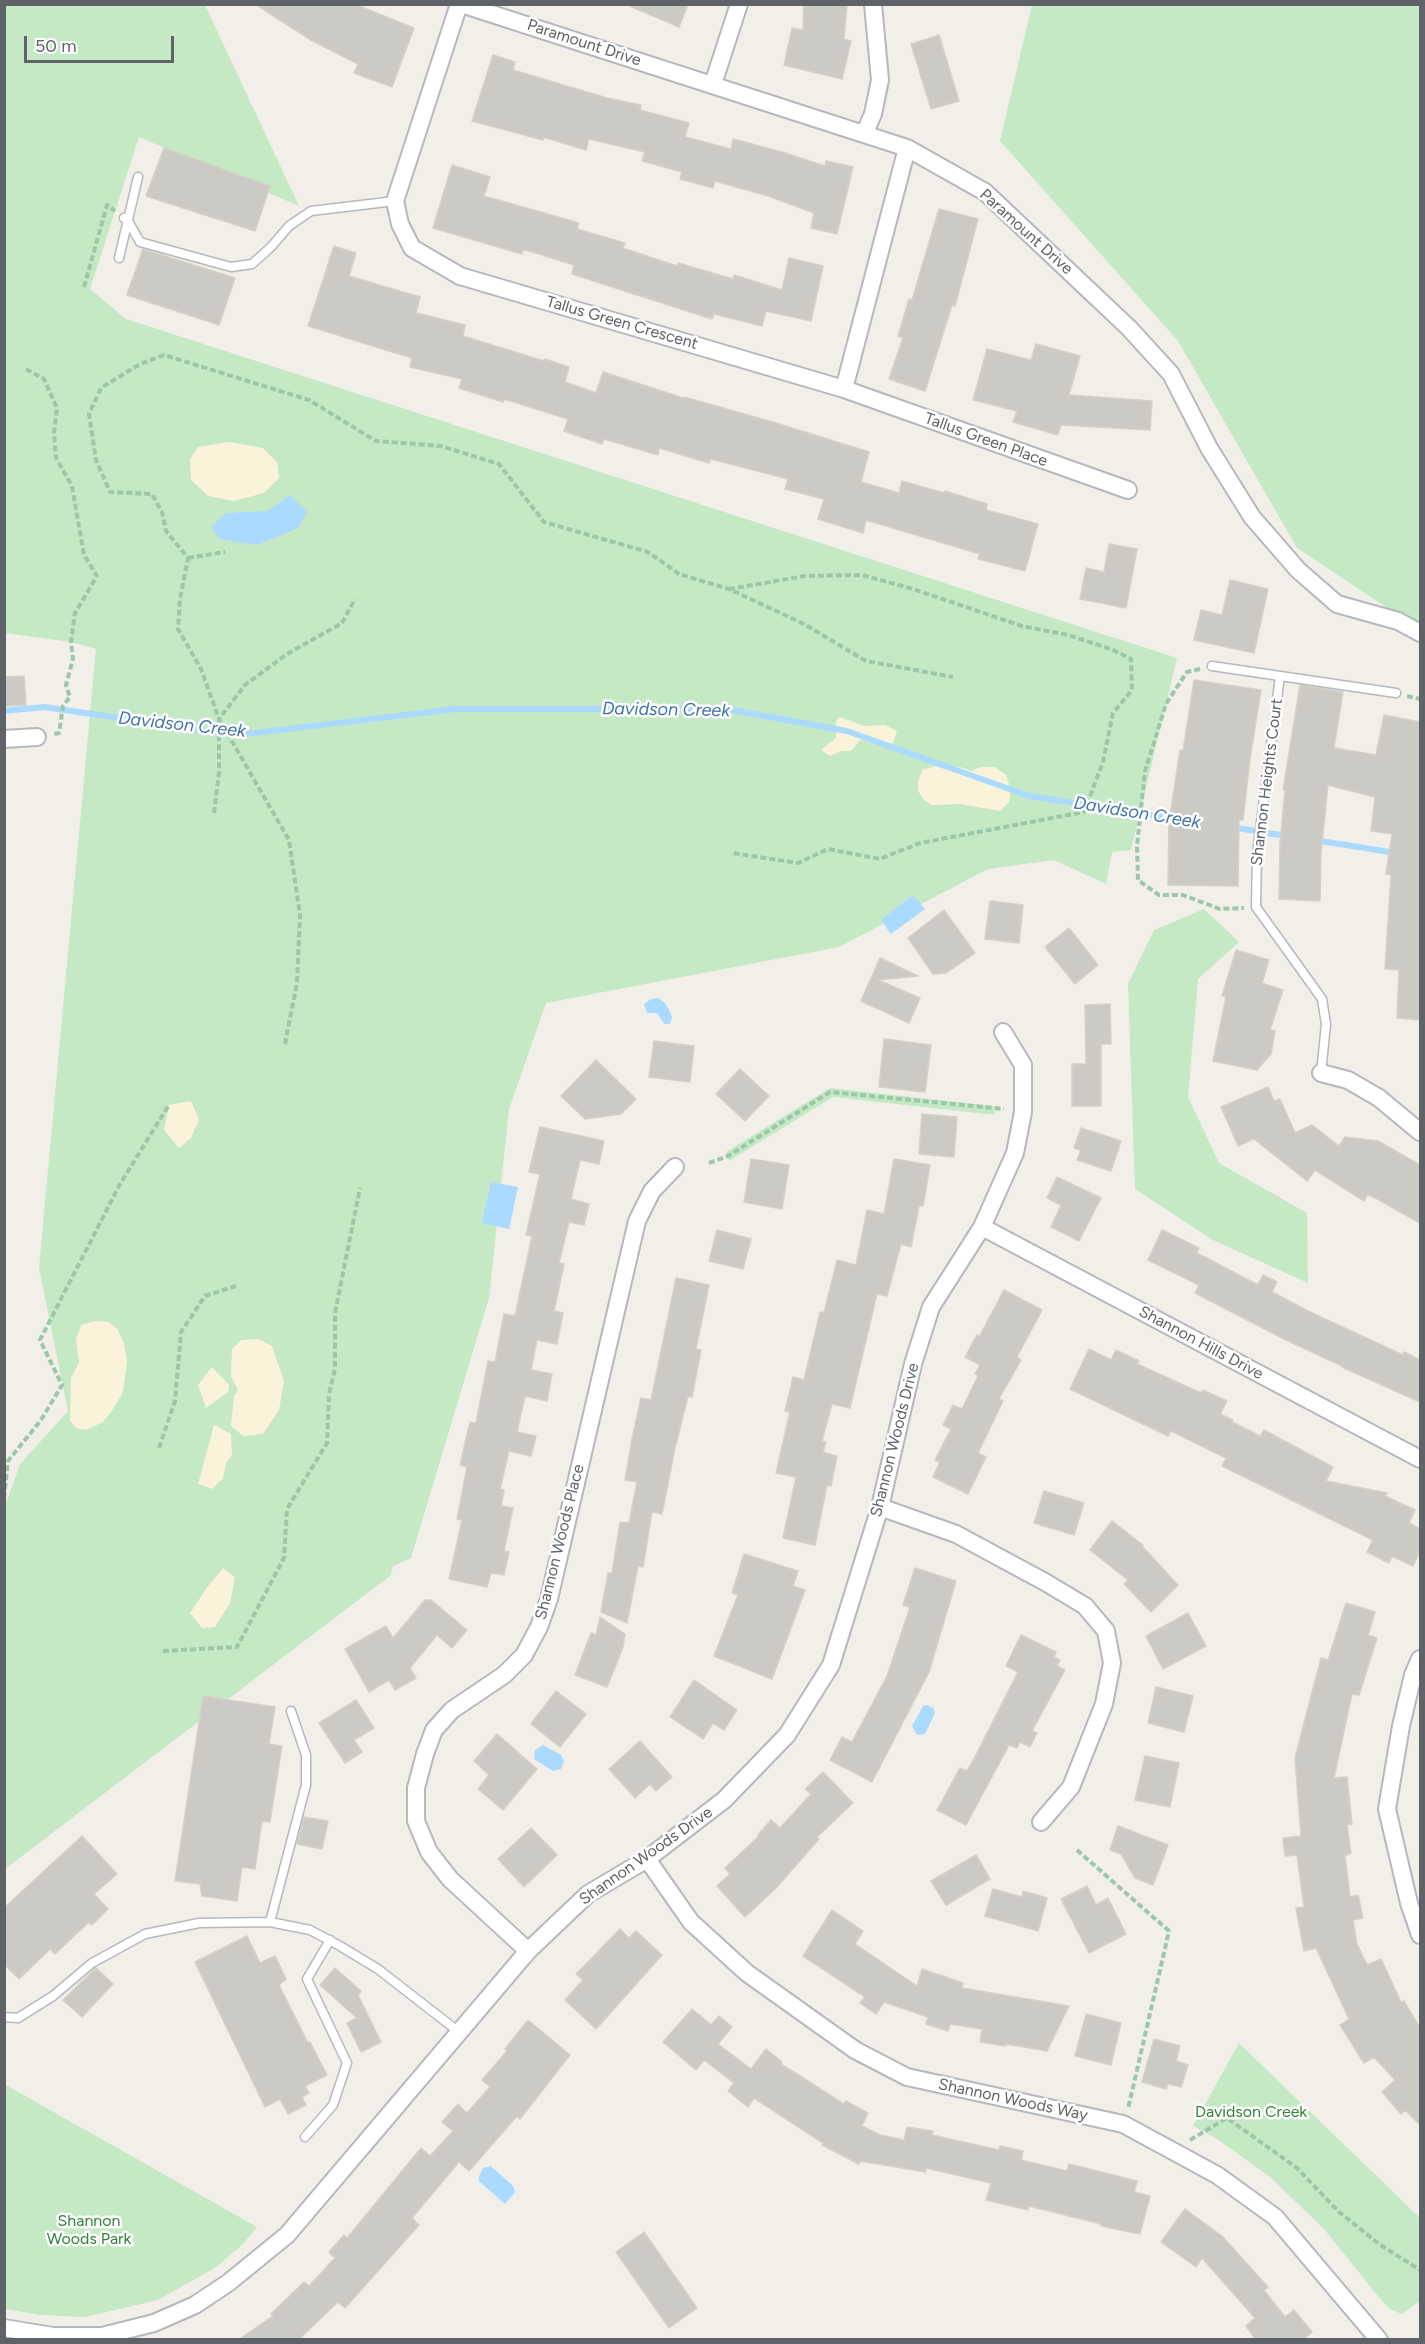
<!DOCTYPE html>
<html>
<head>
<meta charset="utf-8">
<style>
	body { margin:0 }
	#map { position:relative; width:1425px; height:2344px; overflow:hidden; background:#f1efe8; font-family:Figtree,sans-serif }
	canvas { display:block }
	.frame { position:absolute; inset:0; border:6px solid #5f6368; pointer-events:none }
	.scale { position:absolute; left:24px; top:36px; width:150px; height:27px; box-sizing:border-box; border:3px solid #5f6368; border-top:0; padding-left:8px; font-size:18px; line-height:21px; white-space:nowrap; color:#5f6368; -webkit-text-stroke:4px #fff; paint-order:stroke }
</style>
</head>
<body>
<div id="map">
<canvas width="1425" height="2344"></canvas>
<div class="frame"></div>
<div class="scale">50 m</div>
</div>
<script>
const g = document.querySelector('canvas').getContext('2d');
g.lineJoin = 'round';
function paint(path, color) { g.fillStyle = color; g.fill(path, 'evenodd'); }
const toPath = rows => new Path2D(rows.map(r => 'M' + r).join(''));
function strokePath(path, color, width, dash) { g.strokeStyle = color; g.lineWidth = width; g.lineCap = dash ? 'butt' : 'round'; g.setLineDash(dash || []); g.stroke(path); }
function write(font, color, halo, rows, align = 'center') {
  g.font = font + ' Figtree,sans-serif'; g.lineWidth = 5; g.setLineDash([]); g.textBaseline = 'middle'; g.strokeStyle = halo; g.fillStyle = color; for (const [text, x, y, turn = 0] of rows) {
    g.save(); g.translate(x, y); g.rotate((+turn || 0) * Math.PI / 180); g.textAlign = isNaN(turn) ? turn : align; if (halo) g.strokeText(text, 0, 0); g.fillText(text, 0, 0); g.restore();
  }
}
paint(toPath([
	[5,5,205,5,299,206,139,137,90,289,126,319,1177,658,1131,850,1112,852,1106,884,1054,860,988,869,839,947,546,1003,509,1109,489,1298,411,1558,393,1566,391,1575,5,1869,5,1503,8,1498,20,1464,68,1411,39,1268,96,649,71,642,5,633],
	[1032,5,1420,5,1420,630,1297,548,1178,341,1000,141],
	[1204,909,1239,942,1198,979,1188,1097,1219,1163,1307,1213,1308,1283,1213,1240,1135,1189,1128,984,1154,930],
	[830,1088,993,1106,995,1115,833,1097,729,1161,726,1152],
	[1239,2043,1420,2218,1420,2301,1402,2314,1390,2309,1382,2301,1324,2229,1269,2176,1217,2139,1193,2126],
	[4,2084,250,2223,257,2227,243,2244,215,2268,158,2300,85,2317,40,2315,5,2309]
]), '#c5e8c5');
paint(toPath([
	[229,442,263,448,277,462,279,478,264,493,234,501,208,496,191,480,190,459,198,447],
	[840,717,864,726,885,725,897,731,893,743,889,744,870,739,860,740,851,751,842,751,830,756,821,750,836,738,836,721],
	[935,766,945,769,960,767,971,771,981,767,995,767,1006,775,1011,790,1009,802,1000,811,960,804,932,805,924,800,918,791,918,782,922,770],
	[191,1101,199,1120,191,1138,179,1148,164,1130,169,1105],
	[96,1321,109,1322,117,1329,124,1343,127,1362,123,1392,112,1411,103,1422,86,1430,76,1428,70,1420,71,1378,79,1362,76,1339,81,1325],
	[258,1339,272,1346,284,1381,279,1410,263,1434,243,1436,231,1426,234,1396,238,1390,231,1377,232,1349,241,1340],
	[212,1367,229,1385,228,1392,206,1408,198,1385],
	[214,1425,231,1434,232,1455,226,1463,223,1478,212,1489,198,1484],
	[223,1568,235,1577,230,1603,215,1627,202,1628,190,1613,208,1586]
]), '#fbf3d9');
paint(toPath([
	[290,495,307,512,298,528,257,545,220,539,211,527,226,513,268,511],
	[913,895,925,909,891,934,881,920],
	[658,998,664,1002,668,1008,672,1017,670,1024,664,1024,657,1013,647,1013,644,1004,651,999],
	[491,1182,518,1187,509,1229,482,1223],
	[927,1705,933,1708,935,1713,925,1734,917,1735,912,1726,923,1706],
	[543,1745,561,1755,564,1761,561,1769,553,1771,534,1759,535,1750],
	[491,2166,513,2186,515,2192,505,2204,479,2181,479,2176,483,2168]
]), '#aadaff');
strokePath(toPath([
	[4,711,44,707,238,735,455,709,726,709,847,731,1029,796,1177,819],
	[1231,827,1286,836],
	[1314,840,1396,853]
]), '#aadaff', 6);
const building = toPath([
	[255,4,354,4,414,28,392,87,354,73,358,64,311,40,255,4],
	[625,4,688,4,679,27,625,4],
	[804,4,847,4,844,39,851,41,842,79,784,65,792,28,803,30,804,4],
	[939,35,959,101,931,109,911,44,939,35],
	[493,55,515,62,513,70,607,98,641,105,640,110,689,123,685,137,731,149,733,139,782,152,825,166,826,161,853,167,837,234,811,228,814,213,768,196,715,181,713,188,680,179,682,172,642,161,645,152,589,139,586,150,543,137,543,140,472,121,493,55],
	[164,148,270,186,255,231,146,196,164,148],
	[452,165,490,177,484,196,579,223,577,229,625,243,623,248,677,266,678,263,733,279,734,275,782,290,789,258,823,266,811,321,766,311,762,326,714,314,712,319,572,274,574,265,523,249,522,254,433,228,452,165],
	[939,209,978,219,955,306,952,305,925,391,889,379,903,338,898,336,909,299,912,300,939,209],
	[334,246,356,253,349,276,420,297,416,313,465,325,463,336,544,361,545,359,569,367,565,382,596,393,603,372,683,398,684,397,776,423,869,452,861,482,899,493,902,481,944,493,945,491,987,504,986,510,1038,524,1025,571,978,559,980,554,866,520,863,533,818,519,824,499,785,489,788,479,711,459,709,463,659,448,658,455,604,439,602,444,564,431,568,419,504,399,503,402,459,388,462,379,410,367,412,358,308,326,334,246],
	[143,249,235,278,219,325,127,295,143,249],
	[1036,344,1080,356,1069,395,1152,401,1150,430,1061,425,1058,435,1013,422,1017,411,973,400,987,349,1031,360,1036,344],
	[1109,544,1137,549,1126,608,1080,599,1086,568,1104,572,1109,544],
	[1230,580,1268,589,1254,653,1194,640,1201,610,1222,615,1230,580],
	[24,676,26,705,4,706,4,677,24,676],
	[1194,680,1261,690,1250,759,1243,820,1239,820,1238,886,1168,885,1169,822,1180,750,1183,751,1194,680],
	[1300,685,1343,692,1334,748,1376,755,1384,715,1420,722,1420,1020,1397,1018,1399,970,1385,969,1391,875,1386,874,1392,834,1371,831,1375,797,1328,785,1321,852,1320,901,1279,899,1280,844,1285,790,1283,790,1300,685],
	[990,901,1023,905,1019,943,985,939,990,901],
	[944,910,975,953,946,973,933,974,908,938,944,910],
	[1069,928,1098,965,1075,984,1045,947,1069,928],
	[1236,950,1269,960,1262,983,1283,990,1270,1030,1275,1031,1271,1054,1257,1070,1213,1061,1226,997,1222,996,1236,950],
	[880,958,918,976,878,980,920,998,909,1023,861,1001,880,958],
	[1110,1004,1111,1044,1101,1044,1101,1106,1072,1106,1072,1064,1086,1064,1085,1005,1110,1004],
	[884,1039,931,1045,925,1092,879,1087,884,1039],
	[654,1041,694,1046,690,1082,649,1077,654,1041],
	[596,1060,636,1099,621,1114,585,1119,561,1096,596,1060],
	[740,1069,769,1096,745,1121,716,1094,740,1069],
	[1268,1087,1274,1101,1280,1099,1295,1133,1312,1125,1339,1146,1345,1137,1378,1141,1420,1165,1420,1223,1368,1194,1364,1201,1315,1170,1307,1181,1254,1139,1238,1146,1221,1107,1268,1087],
	[922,1114,957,1117,954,1157,919,1154,922,1114],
	[540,1127,604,1141,599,1164,580,1160,571,1199,589,1204,584,1225,569,1222,559,1263,564,1264,554,1311,563,1313,557,1344,537,1340,531,1370,552,1374,547,1401,525,1396,517,1432,536,1436,531,1456,509,1451,500,1489,504,1490,501,1506,513,1508,504,1551,509,1552,504,1575,491,1573,487,1587,449,1579,462,1520,457,1519,467,1467,460,1465,470,1422,476,1423,488,1361,495,1362,504,1314,515,1316,532,1236,526,1235,540,1174,529,1172,540,1127],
	[1081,1128,1121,1141,1111,1171,1077,1160,1081,1150,1074,1148,1081,1128],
	[751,1159,789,1165,782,1209,744,1202,751,1159],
	[894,1159,930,1165,923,1206,919,1206,911,1247,901,1244,887,1296,877,1294,850,1408,832,1404,822,1441,826,1442,823,1452,837,1456,831,1486,827,1485,815,1545,783,1538,796,1477,776,1473,790,1412,785,1411,793,1377,804,1380,820,1312,824,1313,837,1260,856,1265,867,1210,884,1214,894,1159],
	[1057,1177,1101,1198,1079,1241,1051,1227,1061,1205,1047,1198,1057,1177],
	[717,1230,751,1239,743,1269,709,1261,717,1230],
	[1162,1230,1199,1248,1197,1253,1258,1285,1263,1275,1277,1282,1272,1292,1310,1312,1403,1355,1404,1352,1420,1360,1420,1402,1342,1367,1342,1366,1286,1340,1195,1293,1199,1285,1148,1260,1162,1230],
	[676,1278,709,1285,696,1349,701,1350,692,1397,688,1396,675,1448,662,1514,652,1512,643,1567,638,1566,627,1623,601,1612,608,1573,612,1573,620,1522,629,1523,637,1482,625,1480,632,1439,641,1398,651,1400,676,1278],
	[1004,1290,1042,1310,1017,1357,1021,1360,999,1399,1003,1401,978,1453,986,1457,968,1494,933,1477,940,1462,935,1460,951,1429,943,1425,953,1405,962,1409,978,1376,975,1374,980,1365,965,1357,977,1335,979,1337,1004,1290],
	[1089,1349,1111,1360,1116,1350,1139,1361,1137,1364,1201,1393,1203,1390,1227,1401,1220,1414,1233,1420,1232,1422,1260,1436,1264,1430,1333,1467,1326,1481,1387,1493,1385,1496,1415,1510,1409,1523,1420,1529,1420,1551,1413,1566,1392,1556,1389,1563,1367,1552,1373,1540,1222,1466,1226,1458,1171,1431,1168,1436,1070,1389,1089,1349],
	[1044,1491,1084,1503,1074,1535,1034,1523,1044,1491],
	[1112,1521,1143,1545,1142,1546,1178,1585,1151,1612,1124,1584,1128,1580,1090,1550,1112,1521],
	[744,1554,798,1571,793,1586,805,1590,772,1679,714,1656,738,1595,732,1593,744,1554],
	[915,1568,956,1581,929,1672,872,1782,830,1760,842,1737,852,1742,887,1676,910,1607,903,1605,915,1568],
	[425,1600,431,1600,467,1630,452,1648,437,1635,410,1668,416,1678,395,1690,389,1680,369,1692,345,1649,386,1626,393,1638,425,1600],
	[1346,1603,1375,1612,1368,1635,1377,1638,1359,1695,1352,1694,1334,1778,1347,1777,1352,1824,1347,1825,1351,1853,1345,1856,1350,1897,1358,1895,1363,1918,1353,1920,1357,1944,1367,1965,1381,1959,1401,2002,1404,2001,1420,2028,1420,2125,1405,2110,1401,2114,1382,2092,1395,2080,1374,2057,1364,2063,1340,2025,1349,2019,1316,1948,1304,1951,1296,1908,1304,1907,1297,1855,1285,1856,1283,1838,1301,1836,1295,1758,1321,1658,1328,1660,1346,1603],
	[1188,1613,1206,1646,1163,1669,1146,1636,1188,1613],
	[600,1617,625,1634,623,1647,607,1687,575,1675,591,1633,596,1635,600,1617],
	[1021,1635,1056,1652,1054,1657,1060,1660,1057,1666,1065,1670,1032,1731,1037,1733,1030,1747,1020,1742,1017,1748,1009,1745,966,1825,937,1810,960,1768,967,1771,975,1757,1018,1672,1006,1666,1021,1635],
	[694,1680,737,1710,724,1730,713,1723,703,1739,670,1717,694,1680],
	[1156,1687,1193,1696,1184,1732,1148,1723,1156,1687],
	[556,1691,586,1714,560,1747,531,1724,556,1691],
	[203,1696,275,1707,269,1744,282,1746,270,1822,262,1821,255,1869,242,1867,237,1901,202,1896,200,1884,175,1881,203,1696],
	[356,1700,374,1728,354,1740,362,1752,345,1763,319,1723,356,1700],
	[497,1734,537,1769,503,1810,478,1789,489,1775,474,1761,497,1734],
	[640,1741,672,1777,656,1791,650,1784,635,1798,609,1769,640,1741],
	[1145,1756,1179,1763,1170,1807,1135,1800,1145,1756],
	[823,1772,853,1803,817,1837,819,1839,777,1887,745,1917,717,1886,730,1874,725,1868,759,1836,758,1835,771,1820,780,1828,811,1794,805,1789,823,1772],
	[304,1817,328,1821,322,1849,297,1844,304,1817],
	[1118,1826,1168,1845,1153,1885,1135,1878,1121,1854,1110,1850,1118,1826],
	[531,1828,557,1855,524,1887,498,1859,531,1828],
	[82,1836,117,1874,94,1894,108,1909,92,1925,89,1922,55,1954,50,1949,19,1979,4,1964,4,1908,82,1836],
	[976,1855,990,1879,946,1905,931,1881,976,1855],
	[1087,1886,1096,1905,1108,1898,1126,1934,1089,1953,1061,1899,1087,1886],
	[993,1889,1022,1897,1023,1891,1047,1898,1038,1931,985,1916,993,1889],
	[832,1910,863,1931,855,1944,917,1986,922,1969,963,1983,962,1988,1069,2006,1047,2051,1006,2044,1006,2046,980,2042,982,2029,950,2024,948,2031,926,2024,928,2017,884,2002,876,2014,860,2003,865,1997,803,1956,832,1910],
	[620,1929,629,1938,636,1931,662,1955,596,2029,565,2000,583,1980,576,1974,620,1929],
	[247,1936,260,1963,275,1956,286,1979,279,1985,308,2043,310,2042,327,2075,305,2086,309,2093,302,2097,306,2105,288,2114,280,2099,265,2107,195,1962,247,1936],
	[96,1968,113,1984,82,2017,63,2000,96,1968],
	[335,1968,361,1991,358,1995,381,2042,361,2052,347,2023,357,2018,320,1985,335,1968],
	[692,2009,711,2025,719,2016,732,2027,718,2044,751,2069,766,2049,782,2062,781,2064,844,2104,846,2101,868,2113,862,2126,880,2135,904,2140,907,2127,933,2131,932,2135,999,2150,1000,2146,1023,2151,1021,2160,1067,2171,1069,2164,1137,2181,1134,2192,1150,2196,1140,2234,1101,2226,1101,2224,1029,2206,1028,2210,986,2200,991,2183,926,2168,926,2172,860,2161,859,2164,822,2145,823,2143,754,2098,748,2107,728,2091,734,2083,704,2060,696,2070,663,2042,692,2009],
	[1086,2014,1121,2023,1111,2065,1075,2056,1086,2014],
	[528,2020,570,2055,520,2119,517,2116,469,2171,459,2162,412,2218,419,2225,345,2308,338,2302,298,2340,238,2340,273,2316,271,2314,304,2282,309,2286,335,2258,329,2252,344,2235,347,2238,421,2148,430,2156,453,2131,442,2122,458,2104,467,2113,490,2087,482,2080,507,2051,505,2049,528,2020],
	[1154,2039,1180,2046,1176,2061,1188,2065,1181,2087,1168,2084,1166,2089,1142,2082,1154,2039],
	[1185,2209,1222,2236,1268,2287,1264,2290,1285,2317,1294,2310,1312,2332,1303,2340,1256,2340,1246,2326,1255,2318,1202,2258,1196,2267,1161,2242,1185,2209],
	[644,2232,697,2308,669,2328,616,2252,644,2232]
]);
paint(building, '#cccac5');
strokePath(building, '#d6d1c6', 1.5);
const service = toPath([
	[124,218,128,221,140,242,231,267,252,264,271,247,289,226,311,211,395,201],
	[119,258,138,177],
	[1212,666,1396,693],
	[1280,676,1257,853,1256,907,1322,999,1326,1024,1321,1073],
	[291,1711,306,1755,306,1785,270,1922,310,1930,340,1946,378,1969,459,2032],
	[4,2017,18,2018,53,1996,92,1963,145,1934,199,1923,270,1922],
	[305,2137,333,2105,347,2063,307,1979,330,1940]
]);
const minor = toPath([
	[459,4,395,201,400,224,412,248,460,276,844,389,1128,490],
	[461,4,907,148,985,192,1129,328,1171,374,1209,448,1252,517,1298,570,1337,604,1398,621,1420,633],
	[713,84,739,4],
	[864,134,873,114,880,80,873,4],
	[844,389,907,148],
	[4,739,37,737],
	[1321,1073,1348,1080,1379,1098,1420,1132],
	[982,1227,1420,1459],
	[880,1507,956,1534,1045,1582,1085,1606,1106,1631,1112,1663,1104,1704,1071,1787,1041,1822],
	[1420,1659,1413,1675,1401,1726,1387,1809,1409,1903,1420,1935],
	[647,1859,691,1922,747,1973,855,2050,907,2077,1123,2124,1217,2175,1275,2217,1379,2340],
	[528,1951,450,1879,429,1852,416,1821,416,1788,425,1754,434,1730,452,1710,504,1675,524,1655,539,1627,549,1599,637,1221,652,1191,675,1167],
	[4,2328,53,2336,102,2336,154,2323,195,2305,228,2283,287,2235,528,1951,588,1894,647,1859,724,1800,787,1735,831,1665,880,1507,913,1364,931,1307,982,1227,1015,1153,1023,1112,1023,1065,1003,1032]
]);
strokePath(service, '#b5b8bc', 11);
strokePath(minor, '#b5b8bc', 20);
strokePath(toPath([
	[84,287,107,205,115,211],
	[26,369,44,379,57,408,54,433,56,458,72,486,84,555,97,576,75,613,71,642,73,659,66,685,70,697,63,706,59,733,54,734],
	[188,558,225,552],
	[729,589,805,576,862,575,913,589,1022,626,1068,635,1111,649,1131,659,1132,690,1113,713,1103,762,1084,812,920,843,880,859,828,849,798,863,732,853],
	[1200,669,1187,672,1166,704,1145,771,1137,846,1138,880,1159,895,1183,895,1220,909,1244,908],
	[1407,696,1420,699],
	[214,813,219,773,219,719,201,669,178,629,180,599,188,558,166,531,162,512,152,494,110,492,96,460,89,414,101,388,140,364,164,355,309,400,376,441,441,446,499,464,544,522,648,552,679,574,729,589,804,624,866,661,953,677],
	[285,1044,297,983,300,915,289,840,219,719,245,685,287,654,342,623,355,599],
	[709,1163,728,1156,830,1092,1004,1109],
	[159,1448,175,1401,181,1332,205,1296,236,1286],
	[4,1498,8,1461,41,1420,62,1385,40,1340,120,1184,169,1105],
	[163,1651,237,1647,284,1558,287,1509,327,1443,329,1394,335,1369,335,1313,360,1188],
	[1077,1850,1169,1931,1128,2109],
	[1190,2140,1227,2118,1297,2168,1339,2212,1379,2244,1420,2270]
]), '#9cc7a9', 4, [6, 3]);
strokePath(service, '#fff', 8);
strokePath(minor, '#fff', 16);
write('16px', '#5f6368', '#fff', [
	["Paramount Drive",584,43,18],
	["Paramount Drive",1026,232,42],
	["Tallus Green Crescent",622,323,16],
	["Tallus Green Place",986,440,20],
	["Shannon Heights Court",1267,782,-83],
	["Shannon Hills Drive",1201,1343,28],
	["Shannon Woods Drive",895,1440,-76],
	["Shannon Woods Place",560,1542,-76],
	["Shannon Woods Drive",646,1856,-35],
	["Shannon Woods Way",1013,2100,12]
]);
write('16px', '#348238', '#fff', [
	["Davidson Creek",1251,2112],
	["Shannon",89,2221],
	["Woods Park",89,2239]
]);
write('italic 18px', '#4174aa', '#fff', [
	["Davidson Creek",666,710,1],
	["Davidson Creek",182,725,6],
	["Davidson Creek",1137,813,9]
]);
</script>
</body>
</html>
